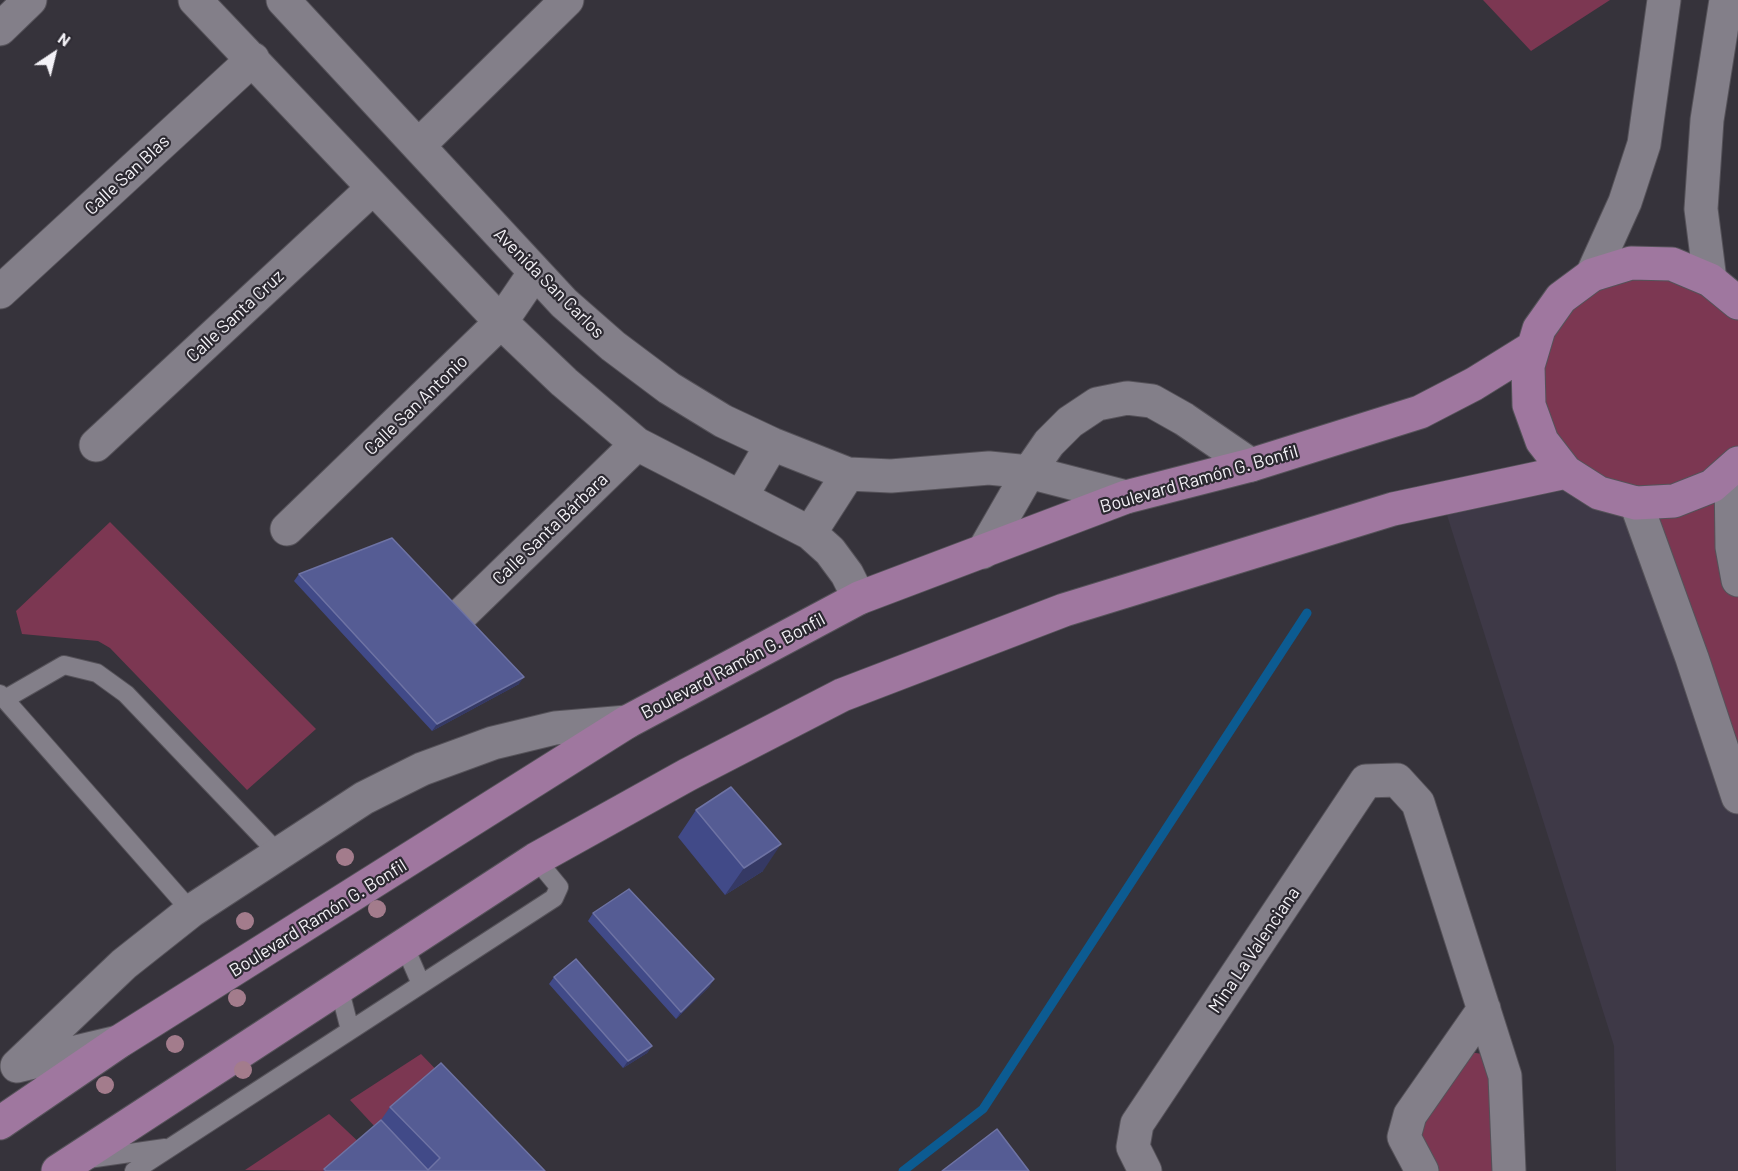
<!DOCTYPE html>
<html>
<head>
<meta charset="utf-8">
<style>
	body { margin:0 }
	#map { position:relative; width:1738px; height:1171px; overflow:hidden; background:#36333b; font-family:Barlow,sans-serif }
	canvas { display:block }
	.north { position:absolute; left:24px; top:24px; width:60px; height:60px; -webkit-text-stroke:4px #2c2931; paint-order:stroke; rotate:35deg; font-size:16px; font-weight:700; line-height:24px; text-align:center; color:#f4f2f7 }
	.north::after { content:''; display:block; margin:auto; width:21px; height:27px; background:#f4f2f7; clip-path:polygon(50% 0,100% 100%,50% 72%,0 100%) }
</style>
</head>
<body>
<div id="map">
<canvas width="1738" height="1171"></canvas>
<div class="north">N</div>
</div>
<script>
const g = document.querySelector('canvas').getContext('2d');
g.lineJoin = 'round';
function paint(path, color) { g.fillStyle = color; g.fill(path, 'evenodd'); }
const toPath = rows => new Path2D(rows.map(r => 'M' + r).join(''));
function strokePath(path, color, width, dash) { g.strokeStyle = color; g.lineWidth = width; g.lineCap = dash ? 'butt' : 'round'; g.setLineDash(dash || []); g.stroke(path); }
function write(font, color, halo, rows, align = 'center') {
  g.font = font + ' Barlow,sans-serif'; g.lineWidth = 4.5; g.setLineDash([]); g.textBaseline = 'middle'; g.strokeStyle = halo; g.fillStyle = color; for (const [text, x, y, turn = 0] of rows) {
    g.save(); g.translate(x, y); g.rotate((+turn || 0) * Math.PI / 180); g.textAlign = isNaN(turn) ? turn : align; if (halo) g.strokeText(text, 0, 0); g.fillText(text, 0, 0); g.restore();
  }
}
paint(toPath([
	[1566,472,1636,503,1738,797,1738,1171,1616,1171,1614,1046,1442,499]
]), '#3e3947');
paint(toPath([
	[1483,0,1610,0,1531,51],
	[1631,263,1738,303,1738,797,1636,502,1566,472,1528,366,1539,329],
	[110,522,316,729,247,790,110,648,98,641,22,634,16,611],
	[1463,1051,1489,1055,1492,1171,1439,1171,1410,1134],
	[421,1054,534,1171,377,1129,350,1100],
	[329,1114,363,1146,334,1171,245,1170]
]), '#7c3752');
strokePath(toPath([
	[903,1171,983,1109,1307,613]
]), '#0c5b91', 9);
const lane = toPath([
	[0,694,191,911],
	[5,699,64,665,97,673,126,694,277,852],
	[404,945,421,984],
	[339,987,350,1030],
	[88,1159,165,1148],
	[134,1171,554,898,559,887,536,859]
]);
const street = toPath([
	[195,0,501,322,564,382,637,444,810,533,830,551,847,574,859,598],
	[283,0,564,303,613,346,669,388,723,421,772,444,848,474,891,476,989,468,1029,472,1126,497],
	[0,29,30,0],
	[419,145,567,0],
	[1592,275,1625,202,1644,144,1664,0],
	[1710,280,1701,209,1707,120,1726,0],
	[0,292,253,59],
	[96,445,373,188],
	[741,497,772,444],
	[287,529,501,322,535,272],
	[810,533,848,474],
	[983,552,1029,472,1049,443,1070,422,1097,404,1127,398,1152,401,1184,419,1251,465],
	[463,613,637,444],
	[17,1066,124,964,191,911,364,798,422,769,493,743,555,728,627,722],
	[17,1066,118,1042],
	[1145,1171,1133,1147,1137,1124,1366,781,1397,780,1418,803,1505,1076,1509,1171],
	[1422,1171,1404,1137,1410,1115,1484,1009]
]);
const secondary = toPath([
	[1731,471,1732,547,1738,580],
	[1636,503,1692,658,1738,797]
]);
const primary = toPath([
	[1738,303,1710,280,1672,264,1631,263,1592,275,1561,298,1539,329,1528,366,1529,405,1542,441,1566,472,1599,493,1636,503,1674,501,1712,486,1738,463],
	[0,1123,120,1041,627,722,859,598,1126,497,1251,465,1420,412,1474,384,1532,348],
	[58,1171,536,859,687,775,842,695,1064,610,1393,509,1566,472]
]);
strokePath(lane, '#555259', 20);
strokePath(street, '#555259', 35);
strokePath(secondary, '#555259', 35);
strokePath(primary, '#555259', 35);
strokePath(lane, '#837f89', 18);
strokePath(street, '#837f89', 33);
strokePath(secondary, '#837f89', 33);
strokePath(primary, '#9f779f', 33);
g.fillStyle = '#a37c8c';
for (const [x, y] of [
	[345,857],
	[377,909],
	[245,921],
	[237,998],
	[175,1044],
	[243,1070],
	[105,1085]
]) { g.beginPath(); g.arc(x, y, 9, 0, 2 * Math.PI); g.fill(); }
paint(toPath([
	[299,574,519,684,432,731,294,581],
	[696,810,763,871,725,895,678,837],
	[593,913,714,979,709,987,676,1019,588,921],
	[554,977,652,1046,647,1053,623,1068,549,984],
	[390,1107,545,1171,323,1171,381,1120]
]), '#414a88');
paint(toPath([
	[524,677,519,684,432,731,437,724],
	[781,844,763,871,725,895,744,868],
	[714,979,709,987,676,1019,681,1012],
	[652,1046,647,1053,623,1068,628,1061]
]), '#353964');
const building = toPath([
	[392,538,524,677,437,724,299,574,392,538],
	[731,787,781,844,744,868,696,810,731,787],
	[629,889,714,979,681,1012,593,913,629,889],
	[576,959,652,1046,628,1061,554,977,576,959],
	[441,1063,545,1171,326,1171,324,1169,381,1120,428,1170,440,1158,390,1107,441,1063],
	[997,1129,1029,1171,942,1171,997,1129]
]);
paint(building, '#555c94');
strokePath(building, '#6e73a4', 1.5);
write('18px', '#f4f2f7', '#2c2931', [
	["Calle San Blas",127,175,-43],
	["Avenida San Carlos",549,283,45],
	["Calle Santa Cruz",235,316,-43],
	["Calle San Antonio",416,405,-44],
	["Boulevard Ramón G. Bonfil",1199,479,-16],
	["Calle Santa Bárbara",550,529,-44],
	["Boulevard Ramón G. Bonfil",733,666,-28],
	["Boulevard Ramón G. Bonfil",318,918,-32],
	["Mina La Valenciana",1254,950,-56]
]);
</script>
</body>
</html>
